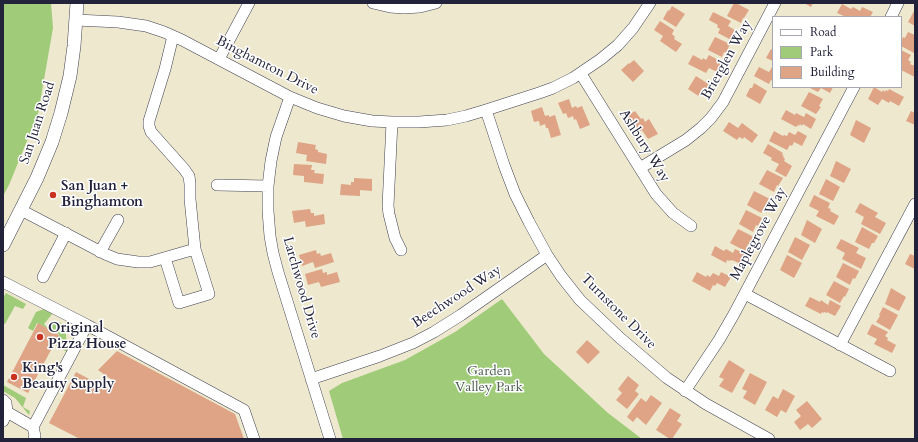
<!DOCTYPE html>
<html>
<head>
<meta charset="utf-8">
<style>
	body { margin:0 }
	#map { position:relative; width:918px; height:442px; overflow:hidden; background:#ede8ce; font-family:Cardo,serif }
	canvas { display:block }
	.frame { position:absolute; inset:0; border:4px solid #22223b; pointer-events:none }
	.legend { position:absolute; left:772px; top:16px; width:130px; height:72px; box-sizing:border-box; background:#fff; border:1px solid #a7a7b1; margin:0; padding:5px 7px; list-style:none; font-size:12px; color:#22223b }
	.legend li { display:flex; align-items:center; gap:8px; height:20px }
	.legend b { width:20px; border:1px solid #a7a7b1 }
</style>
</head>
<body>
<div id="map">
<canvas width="918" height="442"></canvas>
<div class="frame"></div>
<ul class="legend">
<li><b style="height:5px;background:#fff"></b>Road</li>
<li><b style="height:11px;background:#a0cc79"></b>Park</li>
<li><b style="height:11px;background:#dea485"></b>Building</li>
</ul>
</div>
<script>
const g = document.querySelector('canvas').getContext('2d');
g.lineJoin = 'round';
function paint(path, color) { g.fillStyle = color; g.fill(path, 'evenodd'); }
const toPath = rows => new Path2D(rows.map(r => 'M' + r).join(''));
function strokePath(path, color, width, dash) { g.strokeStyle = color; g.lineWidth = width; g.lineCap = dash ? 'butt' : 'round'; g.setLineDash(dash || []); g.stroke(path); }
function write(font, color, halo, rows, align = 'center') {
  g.font = font + ' Cardo,serif'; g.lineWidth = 3; g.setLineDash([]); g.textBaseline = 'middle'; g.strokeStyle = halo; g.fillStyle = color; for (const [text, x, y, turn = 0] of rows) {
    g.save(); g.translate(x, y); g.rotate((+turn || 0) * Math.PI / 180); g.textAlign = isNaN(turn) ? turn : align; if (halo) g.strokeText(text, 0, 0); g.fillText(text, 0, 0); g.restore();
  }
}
paint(toPath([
	[3,3,51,3,53,28,38,114,9,185,3,196],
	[6,293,26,304,23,309,15,306,5,324,3,323,3,298],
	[502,299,544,354,608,413,642,439,343,439,329,391,342,383,405,360,455,332],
	[44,309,48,310,53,313,44,324,48,328,53,322,60,322,65,327,66,335,67,352,56,346,58,343,56,342,59,334,37,323,33,331,28,328,36,312],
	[3,385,26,398,23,407,30,411,29,415,15,398,3,391]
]), '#a0cc79');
paint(toPath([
	[734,3,736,3,749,10,744,18,743,18,741,23,727,16],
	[804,3,813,3,811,7],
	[842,4,851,9,853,7,860,11,862,7,873,12,870,17,846,17,837,13],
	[672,6,685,14,676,27,663,19,668,10,669,11],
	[914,11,915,12,915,26,908,22],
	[713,12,731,21,728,26,738,32,733,41,718,33,720,29,717,27,718,25,709,20],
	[660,21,674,30,672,34,675,37,674,39,682,44,676,52,660,41,663,36,654,30],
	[908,32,915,35,915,51,914,53,901,46,901,42,903,37,905,38],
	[715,37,730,44,726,53,724,52,722,57,708,50],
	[773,48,773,61,766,58,771,49,772,50],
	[901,50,911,55,908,60,911,62,910,64,915,66,915,77,901,70],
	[693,55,702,60,703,58,706,60,709,55,724,63,719,73,709,68,706,73,688,64],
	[634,60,644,71,633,82,621,70,629,63,629,64],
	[759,67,769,72,772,67,773,67,773,81,771,80,769,84,754,76],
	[696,76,710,85,705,93,703,92,700,97,688,89],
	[754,83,767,91,760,104,746,96,750,88,752,88],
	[808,87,833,87,830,93,821,88,818,92],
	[874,87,882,92,883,90,885,92,886,90,888,91,889,89,904,97,899,106,890,101,889,103,882,99,878,105,868,99],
	[809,92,823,99,819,106,821,107,816,114,801,106],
	[569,99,572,108,576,106,577,108,582,106,590,125,580,129,576,119,574,120,573,116,568,118,566,113,563,114,558,103],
	[542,107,545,116,549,115,549,117,555,115,561,135,551,138,548,128,546,128,545,124,540,126,539,121,534,122,531,111],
	[786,110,795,115,796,113,804,117,806,113,816,119,811,129,803,124,802,126,800,124,799,126,798,125,796,127,781,119],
	[635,111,641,119,643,118,645,122,649,119,658,134,648,139,642,130,637,133,627,116],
	[911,111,915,113,915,125,906,121],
	[856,120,871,128,864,143,850,135],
	[729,122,738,128,742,123,758,135,752,143,744,137,743,139,739,137,737,140,723,131],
	[774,131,783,136,784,135,787,136,789,132,795,135,798,131,807,136,802,146,794,142,792,146,790,145,787,150,769,141],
	[298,142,316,145,315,149,318,150,318,152,327,154,326,164,306,161,307,155,296,153],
	[768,144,783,153,782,155,784,156,783,157,785,159,784,161,792,166,786,177,775,171,779,164,771,160,772,158,763,153],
	[836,161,851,169,844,183,830,176],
	[294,164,312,165,311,170,315,170,314,173,324,174,323,184,304,182,304,176,293,175],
	[767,170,783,178,778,186,777,185,774,192,759,184],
	[354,178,372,179,372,191,360,190,360,196,340,195,341,184,351,185,351,182,354,182],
	[826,179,840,187,833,201,819,194],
	[754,191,770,199,766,207,765,206,761,213,747,205],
	[814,195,830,203,828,208,831,209,830,211,839,216,834,225,816,216,819,211,809,206],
	[860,203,878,213,875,217,886,223,880,234,861,224,864,217,855,212],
	[310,209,311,213,314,213,314,216,324,214,325,224,306,227,305,221,294,223,292,211],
	[746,210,762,218,758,226,756,225,753,232,739,224],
	[807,220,822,229,815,243,801,235],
	[862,227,878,236,874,243,872,243,869,249,855,242],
	[738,229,754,237,750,245,748,244,745,251,730,243],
	[795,237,810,245,802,260,788,252],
	[841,239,859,248,856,253,866,258,861,269,842,259,845,253,836,248],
	[715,246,724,251,726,249,733,253,735,249,746,254,741,264,732,260,732,261,730,260,729,261,727,260,726,263,711,255],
	[316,250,317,254,320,253,321,256,331,253,334,262,315,268,313,262,302,266,299,255],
	[910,254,915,256,915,269,905,264],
	[787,255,802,263,794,278,780,270],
	[843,263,859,271,855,279,853,278,850,285,836,277],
	[322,269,323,273,327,272,327,275,337,272,340,282,321,287,319,282,308,285,305,274],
	[697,272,706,277,707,275,710,277,713,273,719,276,721,272,731,277,725,287,717,283,715,286,713,285,710,291,692,281],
	[834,281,849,289,845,297,844,296,840,303,826,295],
	[891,288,906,297,899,311,885,304],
	[810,297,820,302,821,300,828,305,830,300,841,306,835,316,827,312,827,313,824,312,824,313,822,312,821,314,805,306],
	[883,307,898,315,890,330,876,322,880,316,879,315],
	[38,323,59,335,28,393,7,382],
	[872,324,888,332,885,336,888,338,887,340,896,345,892,353,874,344,877,339,867,334],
	[587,340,600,352,588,364,576,352],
	[117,351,235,414,244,439,80,439,49,423,76,372,108,389,112,380,98,370],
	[729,360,745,370,732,393,719,386,724,379,719,377],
	[750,373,767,382,755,405,743,398,747,391,742,389],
	[628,376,639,385,635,391,639,394,627,409,616,400,622,393,618,389],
	[783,389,795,396,786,413,781,410,777,417,765,410,773,396,778,399],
	[651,395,662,403,646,425,637,417,633,422,627,417,641,398,646,402],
	[807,401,822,419,812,428,808,424,800,430,794,422,801,416,796,410],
	[670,408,681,415,677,421,682,424,672,439,670,439,656,430]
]), '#dea485');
const minor = toPath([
	[373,3,390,7,404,8,420,7,436,3],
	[891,17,898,3],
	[76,20,118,22,146,26,164,32,182,40,290,97,317,108,344,116,372,121,392,122,419,122,447,120,466,116,486,110,539,93,553,88,573,78,601,59,618,45,633,28,650,3],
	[219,59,249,3],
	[581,74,656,194,673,213,691,226],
	[290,97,276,137,271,161,268,186,268,211,270,236,273,253,278,272,330,439],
	[486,110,504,165,515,194,529,222,547,255,561,276,580,300,620,338,667,378,706,404,769,439],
	[392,122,388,206,389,214,395,238,401,250],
	[640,168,686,140,701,128,711,118,723,102,775,3],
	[217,185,268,186],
	[21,210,105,254,117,259,138,262,150,262,195,249],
	[100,252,118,220],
	[165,258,179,303,209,294,195,249,190,199,190,184,189,176,184,169,151,132,149,126,149,121,165,69,173,36],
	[43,277,66,233],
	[3,282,87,325,244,410,254,439],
	[745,294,890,371],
	[840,345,915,204],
	[311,379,380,356,413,343,434,332,461,315,547,255],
	[685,391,719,340,734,314,854,87],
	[3,400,6,403,7,412,3,421],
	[3,412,7,412,33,427],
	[34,439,35,436,33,427,87,325]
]);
const major = toPath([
	[3,245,37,178,52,142,61,113,70,76,74,46,77,3]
]);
strokePath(minor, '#404051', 12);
strokePath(major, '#404051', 14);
strokePath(minor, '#fff', 11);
strokePath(major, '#fff', 13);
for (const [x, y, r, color] of [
	[53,195,4,"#c8321e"],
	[40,337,4,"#c8321e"],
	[14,377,4,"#c8321e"]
]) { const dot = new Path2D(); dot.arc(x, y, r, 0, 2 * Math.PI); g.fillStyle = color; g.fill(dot); strokePath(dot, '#fff', 1.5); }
write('14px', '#22223b', '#fff', [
	["Brierglen Way",727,60,-61],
	["Binghamton Drive",267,66,27],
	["San Juan Road",38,123,-72],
	["Ashbury Way",644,146,58],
	["Maplegrove Way",759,234,-62],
	["Larchwood Drive",301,288,74],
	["Beechwood Way",457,297,-33],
	["Turnstone Drive",618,312,45]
]);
write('bold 14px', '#22223b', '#fff', [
	["San Juan +",61,187],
	["Binghamton",61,203],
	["Original",48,329],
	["Pizza House",48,345],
	["King's",22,369],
	["Beauty Supply",22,385]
], 'left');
write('14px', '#4e5e51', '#fff', [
	["Garden",489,372],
	["Valley Park",489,388]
]);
</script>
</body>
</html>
